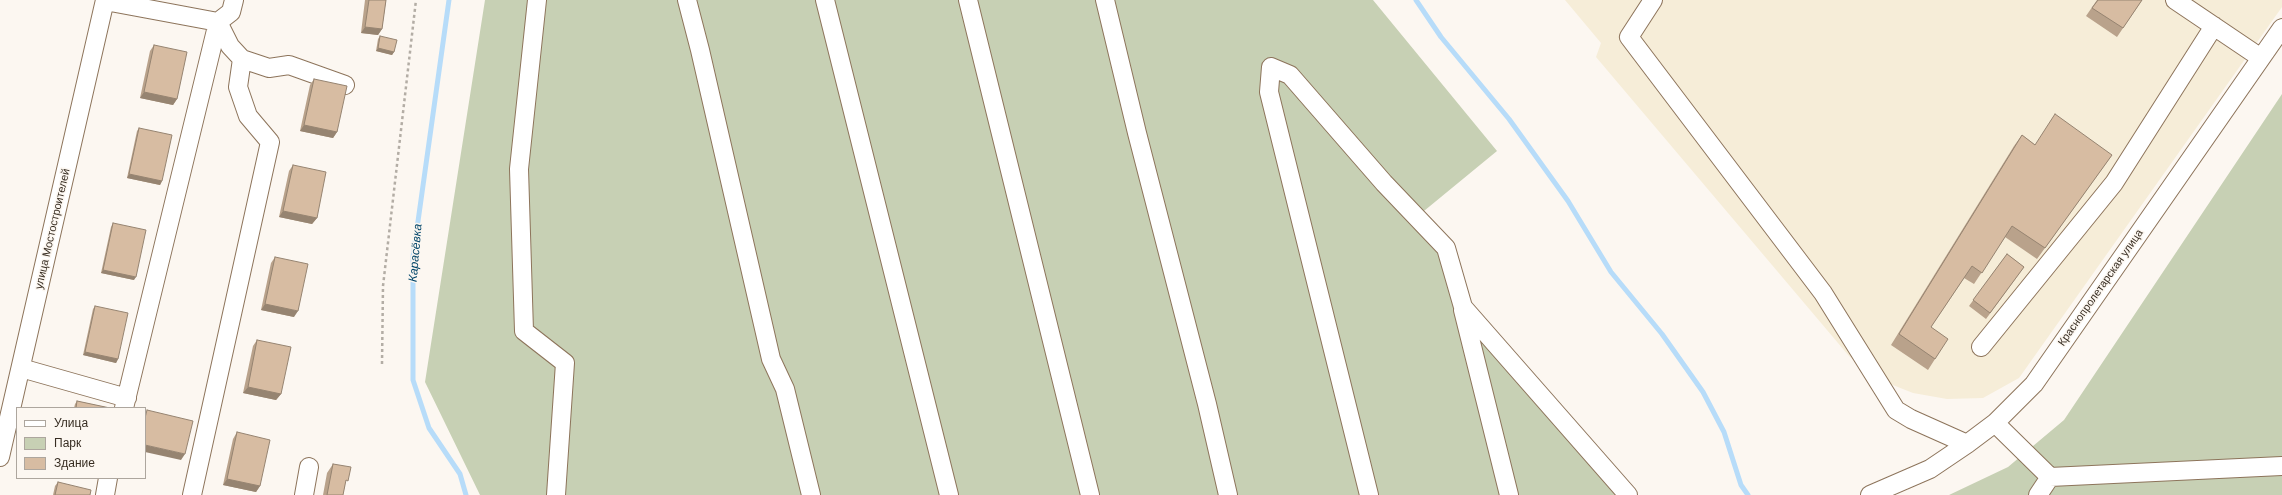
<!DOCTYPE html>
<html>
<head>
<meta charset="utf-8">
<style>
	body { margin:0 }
	#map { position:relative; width:2282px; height:495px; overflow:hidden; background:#fcf7f1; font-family:"DM Sans",sans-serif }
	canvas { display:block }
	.legend { position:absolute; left:16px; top:407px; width:130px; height:72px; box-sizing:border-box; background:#fcf7f1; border:1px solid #ada69e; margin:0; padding:5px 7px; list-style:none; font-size:12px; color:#372d22 }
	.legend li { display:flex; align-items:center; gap:8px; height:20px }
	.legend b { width:20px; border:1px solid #ada69e }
</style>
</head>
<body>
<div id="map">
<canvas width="2282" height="495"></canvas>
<ul class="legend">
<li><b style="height:5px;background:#fff"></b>Улица</li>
<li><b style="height:11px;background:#c7d0b4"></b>Парк</li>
<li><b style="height:11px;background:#d7bca2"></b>Здание</li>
</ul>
</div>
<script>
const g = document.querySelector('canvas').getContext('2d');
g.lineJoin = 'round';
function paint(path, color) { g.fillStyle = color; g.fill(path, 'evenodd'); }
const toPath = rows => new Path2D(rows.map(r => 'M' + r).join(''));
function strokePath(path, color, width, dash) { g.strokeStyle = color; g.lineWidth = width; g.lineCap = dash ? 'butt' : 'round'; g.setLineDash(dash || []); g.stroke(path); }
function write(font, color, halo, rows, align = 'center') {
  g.font = font + ' "DM Sans",sans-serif'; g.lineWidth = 3; g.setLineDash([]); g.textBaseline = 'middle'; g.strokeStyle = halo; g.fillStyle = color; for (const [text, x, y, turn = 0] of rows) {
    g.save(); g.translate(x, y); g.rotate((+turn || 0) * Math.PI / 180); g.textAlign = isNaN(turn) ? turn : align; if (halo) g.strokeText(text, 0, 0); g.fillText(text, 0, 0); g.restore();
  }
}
paint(toPath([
	[1565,0,2282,0,2282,7,2019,378,1983,398,1947,399,1913,393,1875,378,1849,356,1596,57,1601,43]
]), '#f6edd8');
paint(toPath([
	[485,0,1373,0,1497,151,1413,220,1440,253,1463,319,1622,495,480,495,425,382],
	[2282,94,2282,495,1949,495,2008,467,2064,420]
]), '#c7d0b4');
strokePath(toPath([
	[449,0,413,257,413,380,429,428,460,474,466,495],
	[1416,0,1441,37,1509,119,1568,201,1611,272,1662,334,1703,392,1724,432,1741,485,1748,495]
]), '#b7dcf9', 5);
const minor = toPath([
	[537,0,519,169,524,331,565,363,556,495],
	[687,0,700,50,771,359,785,389,811,495],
	[825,0,949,495],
	[968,0,1090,495],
	[1105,0,1137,133,1207,404,1228,495],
	[1653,0,1629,37,1823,293,1896,410,1911,419,1967,444],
	[2175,0,2261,58],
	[105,1,218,22,230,46,242,59,269,68,289,65,345,85],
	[1463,310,1509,495],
	[1981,347,2114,183,2214,26],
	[21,368,127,398],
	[124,408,218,22,231,12,234,0],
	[1995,423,2050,477,2282,466],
	[0,457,105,0],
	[105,495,108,478],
	[192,495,270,142,248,116,238,87,242,59],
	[304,495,309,467],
	[1369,495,1269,92,1271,67,1290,75,1384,183,1446,248,1463,307,1628,495],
	[1870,495,1930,469,1967,444,1995,423,2034,384,2282,28],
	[2038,495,2050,477]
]);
strokePath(minor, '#8d745b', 20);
strokePath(toPath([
	[382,364,383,286,416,0]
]), '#b3ada5', 2.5, [3, 3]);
strokePath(minor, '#fff', 18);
paint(toPath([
	[365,0,386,0,382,29,378,35,361,33],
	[2097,0,2142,0,2117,37,2086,16],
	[380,36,394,52,392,55,376,51,378,39],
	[154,45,177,99,173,105,140,98,150,51],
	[314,79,337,132,333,138,300,131,310,85],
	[139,128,162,181,160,185,127,178,137,131],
	[2022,135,2034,144,2112,155,2037,259,2005,237,1974,284,1964,278,1931,327,1935,359,1928,370,1891,345,2014,146],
	[293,165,317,218,312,224,279,217,289,171],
	[113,223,134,280,101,273,111,227],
	[2007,254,2024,267,1986,319,1969,306],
	[275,257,294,317,261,310,271,263],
	[95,306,118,359,116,363,83,355,93,309],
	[257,340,281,394,276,400,243,393,253,346],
	[77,401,110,408,74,408,75,404],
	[237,432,260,486,256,492,223,485,233,439],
	[333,464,345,485,343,495,323,495,327,473],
	[58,482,90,495,53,495,55,486]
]), '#b9a28b');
paint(toPath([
	[365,27,382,29,378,35,361,33],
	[378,48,394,52,392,55,376,51],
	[144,92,177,99,173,105,140,98],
	[304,125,337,132,333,138,300,131],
	[129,174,162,181,160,185,127,178],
	[283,211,317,218,312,224,279,217],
	[103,270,136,277,134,280,101,273],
	[265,304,298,311,294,317,261,310],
	[85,352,118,359,116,363,83,355],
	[248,387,281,394,276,400,243,393],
	[145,445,185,454,181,460,145,452],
	[227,479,260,486,256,492,223,485]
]), '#968471');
const building = toPath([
	[369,0,386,0,382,29,365,27,369,0],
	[2098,0,2142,0,2123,28,2092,8,2098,0],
	[380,36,397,40,394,52,378,48,380,36],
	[154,45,187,52,177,99,144,92,154,45],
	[314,79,347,86,337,132,304,125,314,79],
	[2055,114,2112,155,2045,248,2012,226,1982,273,1972,266,1931,327,1948,339,1935,359,1899,334,2022,135,2035,145,2055,114],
	[139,128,172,135,162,181,129,174,139,128],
	[293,165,326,172,317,218,283,211,293,165],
	[113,223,146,230,136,277,103,270,113,223],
	[2007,254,2024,267,1990,313,1973,300,2007,254],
	[275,257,308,264,298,311,265,304,275,257],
	[95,306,128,313,118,359,85,352,95,306],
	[257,340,291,347,281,394,248,387,257,340],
	[77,401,110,408,76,408,77,401],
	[147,410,193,421,185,454,145,445,145,418,147,410],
	[237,432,270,440,260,486,227,479,237,432],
	[333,464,351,467,348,481,346,480,343,495,327,495,333,464],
	[58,482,91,490,90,495,55,495,58,482]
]);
paint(building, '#d7bca2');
strokePath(building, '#968471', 1);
write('11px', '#372d22', '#fcf7f1', [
	["улица Мостостроителей",53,229,-77],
	["Краснопролетарская улица",2101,288,-55]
]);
write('italic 12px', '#004569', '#fcf7f1', [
	["Карасёвка",416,253,-85]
]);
</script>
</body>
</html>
